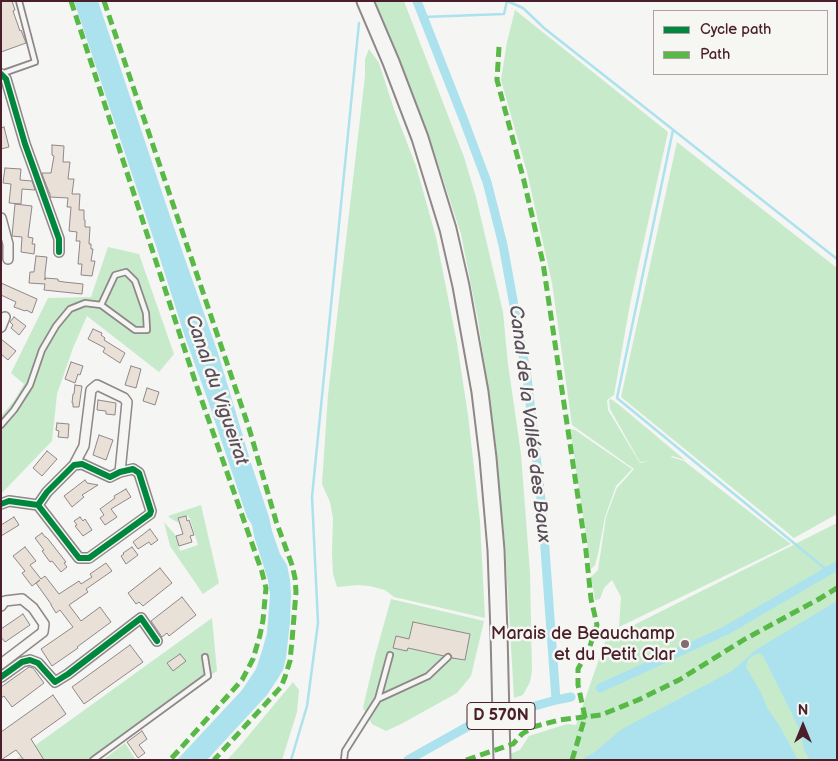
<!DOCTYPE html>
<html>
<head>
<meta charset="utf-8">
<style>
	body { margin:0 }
	#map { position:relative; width:838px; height:761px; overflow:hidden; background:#f5f5f3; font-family:"Balsamiq Sans",sans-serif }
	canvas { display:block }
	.frame { position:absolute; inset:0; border:2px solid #4a1f2b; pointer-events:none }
	.legend { position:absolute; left:653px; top:10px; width:175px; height:65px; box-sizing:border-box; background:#f6f6f2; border:1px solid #b1a0a2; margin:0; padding:6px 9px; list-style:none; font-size:15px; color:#4a1f2b }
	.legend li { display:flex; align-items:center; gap:10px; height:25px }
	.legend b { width:25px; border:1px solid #b1a0a2 }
	.north { position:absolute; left:778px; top:701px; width:50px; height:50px; -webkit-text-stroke:4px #f6f6f2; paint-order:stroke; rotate:0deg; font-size:14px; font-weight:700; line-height:20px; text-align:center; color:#4a1f2b }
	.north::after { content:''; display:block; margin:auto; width:18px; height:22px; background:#4a1f2b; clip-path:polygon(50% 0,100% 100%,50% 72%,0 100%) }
</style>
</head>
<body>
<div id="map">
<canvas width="838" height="761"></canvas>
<div class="frame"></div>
<ul class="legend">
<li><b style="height:6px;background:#00873e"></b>Cycle path</li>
<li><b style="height:6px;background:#58b947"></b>Path</li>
</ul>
<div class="north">N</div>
</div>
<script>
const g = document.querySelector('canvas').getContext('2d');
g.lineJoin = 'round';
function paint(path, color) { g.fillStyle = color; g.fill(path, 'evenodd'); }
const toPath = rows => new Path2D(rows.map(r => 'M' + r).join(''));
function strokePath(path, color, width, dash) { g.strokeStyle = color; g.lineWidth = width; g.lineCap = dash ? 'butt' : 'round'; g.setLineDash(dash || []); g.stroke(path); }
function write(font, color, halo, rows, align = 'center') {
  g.font = font + ' "Balsamiq Sans",sans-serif'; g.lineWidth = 5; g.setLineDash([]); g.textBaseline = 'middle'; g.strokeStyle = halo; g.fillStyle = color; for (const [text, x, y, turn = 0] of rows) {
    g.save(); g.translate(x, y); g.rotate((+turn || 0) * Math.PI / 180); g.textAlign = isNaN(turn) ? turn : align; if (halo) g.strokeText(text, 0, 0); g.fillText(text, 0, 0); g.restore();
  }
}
paint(toPath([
	[375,1,404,1,407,9,464,157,476,197,503,312,508,364,521,454,530,573,532,671,530,682,523,695,514,698,505,544,489,393,478,320,461,234,439,167,396,53],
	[515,10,668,132,630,304,614,395,607,400,608,410,640,463,650,461,640,462,610,409,609,400,611,399,618,404,685,460,672,456,671,457,684,461,791,544,619,627,621,597,612,580,604,588,600,599,595,600,591,577,598,570,606,517,617,488,634,469,572,425,552,283,527,172,501,80,507,42],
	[369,49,379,63,394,109,416,166,436,237,457,343,468,415,480,521,485,618,394,597,385,590,369,586,358,585,337,587,333,574,332,553,333,518,330,502,322,484,328,395,365,76,365,59],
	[677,142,837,268,837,514,794,538,621,397],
	[108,247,139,254,174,354,159,372,87,316,73,348,57,394,52,441,1,494,1,416,14,401,24,384,11,373,48,298,91,297],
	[570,429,575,430,632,469,616,486,605,517,598,554,595,565,591,569],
	[201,505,219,583,203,594,170,546,164,522,176,536,180,551,198,545,190,519,187,515,178,518,179,523,170,518,168,516],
	[837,523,837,760,510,760,510,754,520,750,529,736,567,724,576,725,606,639],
	[391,599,484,621,471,676,457,693,401,724,386,731,372,724,363,708,375,656],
	[212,618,217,671,166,705,89,760,15,760],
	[293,682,299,690,297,712,282,760,227,760,239,747],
	[125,743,136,760,103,760]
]), '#c7eacb');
paint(toPath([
	[74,1,98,1,171,219,218,353,251,463,269,517,272,531,280,554,287,565,290,580,291,595,290,622,286,658,283,670,277,680,267,695,207,760,177,760,242,690,256,669,262,651,267,633,270,595,268,580,254,536,252,525,247,517,207,398,185,337,156,246],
	[837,601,837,760,810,760,804,750,801,733,794,718,763,656,758,653,748,659,746,667,761,693,768,709,780,727,798,760,581,760,595,752,622,729,732,671,757,649]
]), '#ace2ed');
strokePath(toPath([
	[507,1,523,8,544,28,837,259],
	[423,17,504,14,507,1],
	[673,130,617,398,828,571],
	[291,760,307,706,318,623,312,497,359,23]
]), '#ace2ed', 2.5);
strokePath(toPath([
	[600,688,725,631,837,566],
	[556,700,571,697],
	[408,760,474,723,556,700,542,508,527,377,503,245,487,182,463,118,417,1]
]), '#ace2ed', 9);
const building = toPath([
	[1,1,12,1,15,10,13,11,20,31,21,30,26,43,1,52,1,1],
	[4,127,9,147,1,149,1,128,4,127],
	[52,145,64,146,63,162,70,162,68,179,74,179,72,194,80,194,79,210,84,210,84,220,85,220,85,227,90,227,89,244,91,244,91,249,93,249,91,261,95,261,92,276,81,275,82,264,78,264,80,241,76,241,77,232,69,231,71,207,67,207,68,198,50,197,50,193,49,192,42,174,42,173,51,173,54,156,52,155,52,145],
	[5,168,21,169,20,180,32,181,35,190,22,189,21,204,9,203,11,184,3,183,5,168],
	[15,204,32,206,28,237,33,238,32,244,35,244,34,254,21,252,22,237,12,236,15,204],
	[36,256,47,257,45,273,45,280,45,278,58,279,58,281,64,282,83,284,82,294,44,290,45,284,29,283,30,272,34,272,36,256],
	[1,283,37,299,32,313,26,310,25,311,14,307,16,302,1,295,1,283],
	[14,317,26,326,19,335,11,328,13,325,10,322,14,317],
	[93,329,102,333,101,335,105,338,104,340,125,353,120,363,103,352,105,348,88,339,93,329],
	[1,339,16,351,8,360,1,354,1,339],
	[71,362,83,366,80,375,78,374,75,383,65,379,71,362],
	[131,366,141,369,136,388,125,385,131,366],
	[75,385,82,386,79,407,73,407,73,403,72,403,73,394,74,394,75,385],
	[147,388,159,392,155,405,143,401,147,388],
	[98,400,116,403,115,415,106,414,106,411,97,410,98,400],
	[57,423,69,424,68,438,58,437,59,431,56,430,57,423],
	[99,435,113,440,106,460,93,455,99,435],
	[47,451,57,459,42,476,33,468,47,451],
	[85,480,87,483,98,485,82,495,84,497,72,507,64,496,85,480],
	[126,489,131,497,111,509,117,517,105,525,100,518,104,515,100,509,115,498,114,496,126,489],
	[186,516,187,521,189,520,194,535,190,536,192,542,179,546,176,536,183,534,178,518,186,516],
	[14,517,19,525,1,536,1,525,14,517],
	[80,517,83,521,85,519,92,530,83,536,75,526,77,525,74,521,80,517],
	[150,529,158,540,151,545,149,542,138,549,133,542,150,529],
	[42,533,45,537,46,537,48,539,66,562,64,563,67,567,61,572,52,561,50,562,42,551,44,550,35,538,42,533],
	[25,547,36,561,30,565,41,579,45,576,59,594,79,581,81,584,92,577,90,574,106,563,112,571,86,589,88,592,69,605,81,621,100,607,111,622,77,647,78,648,52,666,41,649,73,627,60,610,56,613,51,605,51,604,36,583,40,580,32,586,22,573,25,571,13,556,25,547],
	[132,547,138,555,126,564,121,556,124,554,123,553,132,547],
	[160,568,172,583,143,606,139,602,136,604,128,593,160,568],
	[182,597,196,615,169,636,167,633,162,637,151,621,182,597],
	[23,614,30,625,5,642,1,637,1,629,23,614],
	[413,622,470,634,465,660,452,658,451,655,449,653,444,656,408,648,407,651,393,648,396,636,409,639,413,622],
	[130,645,143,662,84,704,72,687,130,645],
	[180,654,186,661,173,671,167,663,180,654],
	[29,667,33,668,44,683,12,707,4,696,1,698,1,687,29,667],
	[53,695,66,714,31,739,44,760,24,760,16,750,1,760,1,732,53,695],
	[142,731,147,739,139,745,145,753,138,758,127,742,142,731]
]);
paint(building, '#e9e0d8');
strokePath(building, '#8f8788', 1);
const lane = toPath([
	[1,74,35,62,19,1],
	[1,425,14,410,30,385,42,350,56,326,70,309,85,303,101,305,135,330,147,330,146,313,135,281,126,272,115,275,101,305],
	[378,699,428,676,448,657],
	[93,760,208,676,205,657],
	[344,760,345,751,378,699,390,655]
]);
const street = toPath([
	[1,74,6,79,25,144,59,239,59,252],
	[1,218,8,244,8,259],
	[1,327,5,317],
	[74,465,84,446,91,390,97,385,124,398,127,402,120,472],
	[1,504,9,501,38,505,79,558,89,558,150,514,151,511,139,473,133,469,120,472,110,477,82,464,74,465,47,492,38,505],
	[1,606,5,601,22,599,33,608,44,624,43,632,1,664],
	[1,677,22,662,30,660,38,663,55,682,68,674,141,618,157,641]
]);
const primary = toPath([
	[365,1,391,62,420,138,448,229,461,286,480,392,488,458,496,550,499,633,502,760]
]);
strokePath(lane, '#8f8788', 8);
strokePath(street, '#8f8788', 12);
strokePath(primary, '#8f8788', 19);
strokePath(lane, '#f5f5f3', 4.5);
strokePath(street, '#f5f5f3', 9);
strokePath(primary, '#f5f5f3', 15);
strokePath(toPath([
	[71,1,196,384,262,572,266,588,263,620,260,635,253,659,242,680,170,760],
	[104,1,249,428,276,521,292,565,295,578,296,592,292,641,290,661,285,677,281,687,214,760],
	[499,47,497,80,524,181,543,263,586,551,591,599,597,625,589,649,578,669,578,685,585,717,572,760],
	[466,760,513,744,522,734,533,727,559,720,601,715,638,700,679,680,745,639,819,599,837,588]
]), '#58b947', 5, [10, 5]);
strokePath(toPath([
	[1,74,6,79,25,144,59,239,59,252],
	[1,504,9,501,38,505,79,558,89,558,150,514,151,511,139,473,133,469,120,472,110,477,82,464,74,465,47,492,38,505],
	[1,677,22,662,30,660,38,663,55,682,68,674,141,618,157,641]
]), '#00873e', 6);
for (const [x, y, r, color] of [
	[685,644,5,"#866a71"]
]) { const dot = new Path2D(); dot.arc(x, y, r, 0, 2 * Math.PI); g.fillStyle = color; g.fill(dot); strokePath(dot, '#f6f6f2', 2); }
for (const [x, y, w] of [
	[501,716,68]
]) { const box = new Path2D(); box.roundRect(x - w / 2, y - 13.5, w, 27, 4); g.fillStyle = '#f6f6f2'; g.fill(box); strokePath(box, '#4a1f2b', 1); }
write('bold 16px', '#4a1f2b', null, [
	["D 570N",501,716]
]);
write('18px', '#4a1f2b', '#f6f6f2', [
	["Marais de Beauchamp",675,634],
	["et du Petit Clar",675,655]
], 'right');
write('italic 19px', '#5a4e5b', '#f6f6f2', [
	["Canal du Vigueirat",216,390,71],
	["Canal de la Vallée des Baux",529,424,83]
]);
</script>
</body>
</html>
